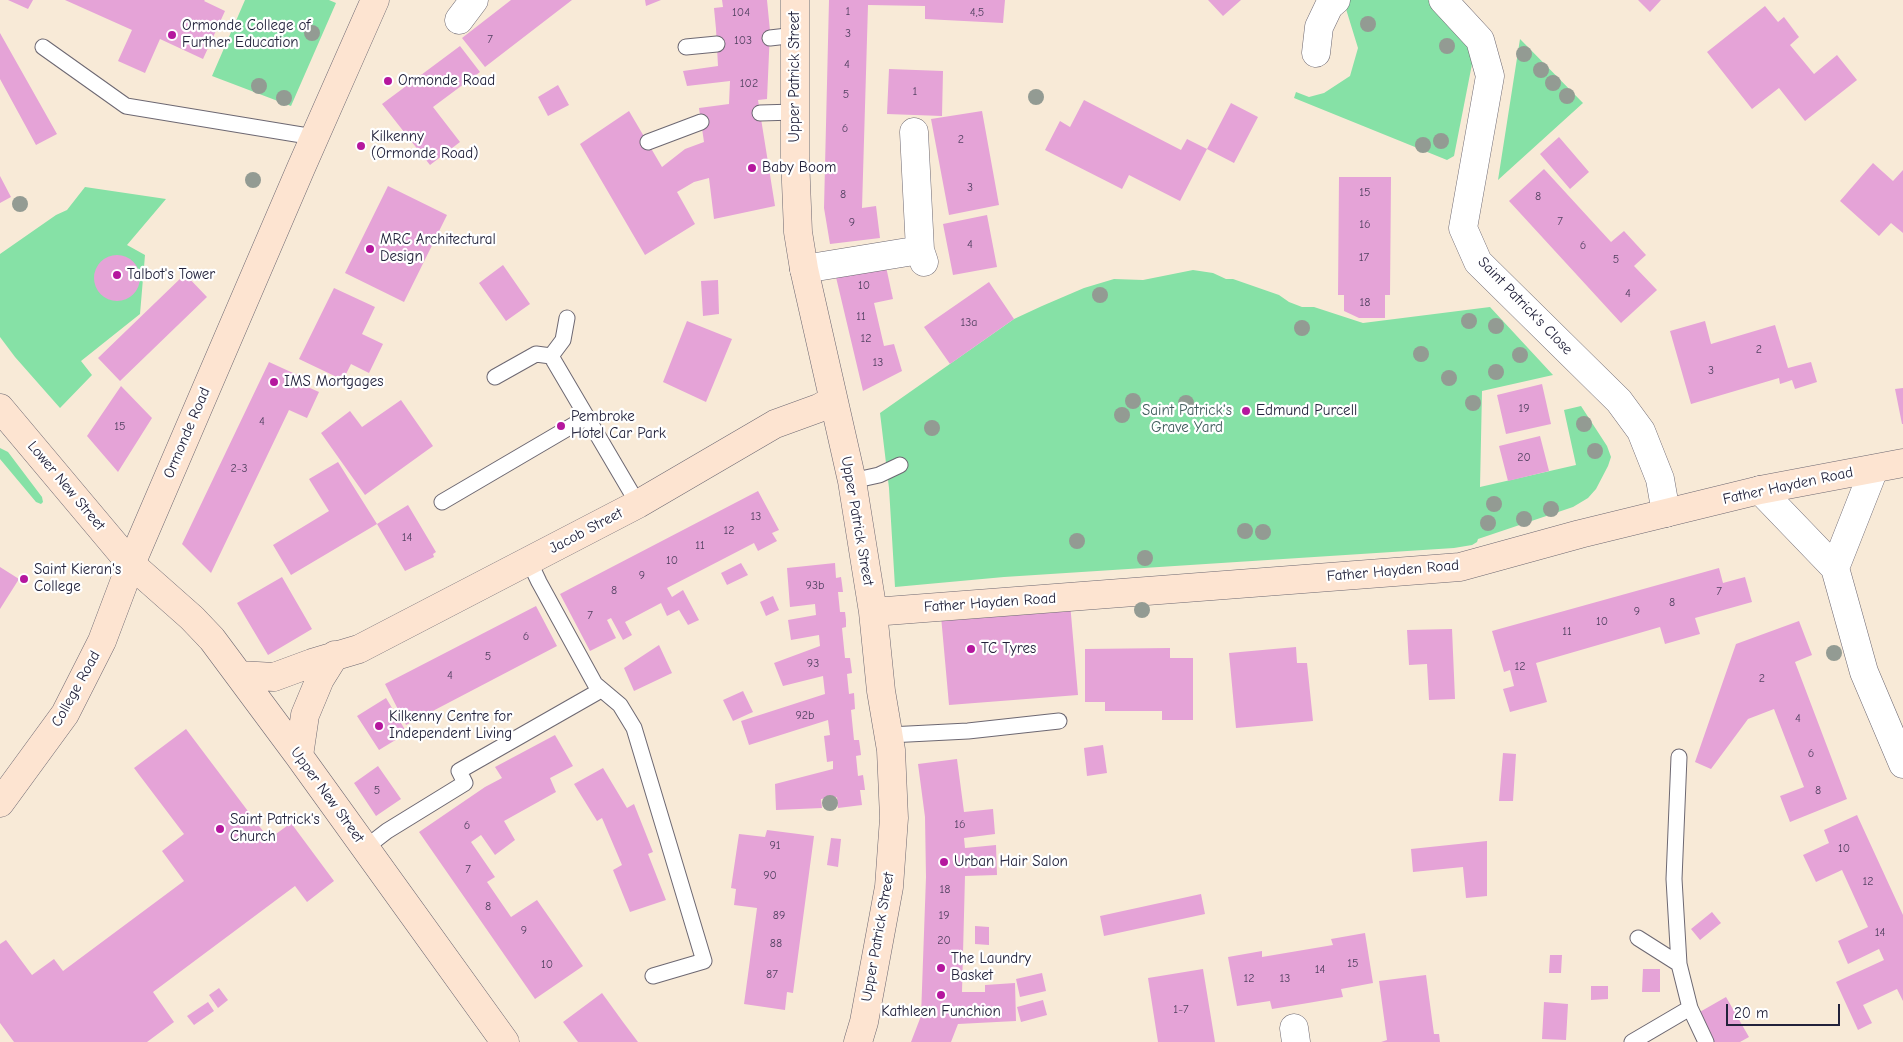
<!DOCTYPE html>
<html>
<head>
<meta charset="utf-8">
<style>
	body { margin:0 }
	#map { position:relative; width:1903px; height:1042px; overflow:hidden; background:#f8ead7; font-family:"Comic Neue",sans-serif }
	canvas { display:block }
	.scale { position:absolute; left:1726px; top:1004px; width:114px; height:22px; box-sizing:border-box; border:2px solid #22223b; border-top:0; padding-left:6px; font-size:15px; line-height:18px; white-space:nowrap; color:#22223b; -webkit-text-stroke:4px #fff; paint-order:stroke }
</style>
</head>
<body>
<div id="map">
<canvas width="1903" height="1042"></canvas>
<div class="scale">20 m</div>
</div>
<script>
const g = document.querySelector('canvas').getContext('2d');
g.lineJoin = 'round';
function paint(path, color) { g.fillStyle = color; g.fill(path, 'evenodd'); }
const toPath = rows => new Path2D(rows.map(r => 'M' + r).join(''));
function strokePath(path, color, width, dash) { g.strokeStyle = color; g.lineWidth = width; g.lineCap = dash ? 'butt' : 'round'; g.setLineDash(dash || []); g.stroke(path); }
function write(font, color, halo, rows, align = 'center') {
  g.font = font + ' "Comic Neue",sans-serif'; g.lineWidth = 4.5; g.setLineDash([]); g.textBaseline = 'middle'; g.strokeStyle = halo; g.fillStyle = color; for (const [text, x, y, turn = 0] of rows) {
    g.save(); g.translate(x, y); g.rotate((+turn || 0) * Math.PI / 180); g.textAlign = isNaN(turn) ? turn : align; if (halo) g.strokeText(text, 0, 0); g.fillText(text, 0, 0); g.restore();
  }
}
paint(toPath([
	[245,0,329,0,336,3,291,106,212,76],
	[1349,0,1428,0,1468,45,1473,59,1454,156,1447,160,1294,98,1296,92,1309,97,1324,93,1350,76,1358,48,1346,9],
	[1520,39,1583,103,1498,180],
	[85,187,166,199,127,245,145,255,140,314,81,361,92,375,60,408,15,357,0,337,0,254,56,215,67,210],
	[1193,270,1213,273,1226,279,1233,279,1279,295,1289,302,1302,307,1314,307,1363,323,1490,307,1553,375,1482,391,1480,487,1576,465,1564,410,1581,406,1607,446,1611,457,1608,466,1596,489,1588,498,1573,507,1478,539,1477,542,1472,545,1454,548,1004,577,895,587,889,488,880,413,1014,319,1042,306,1084,288,1114,279,1143,280],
	[0,448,8,452,42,497,43,502,41,504,36,502,0,459]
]), '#86e1a6');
paint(toPath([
	[8,0,33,0,28,9],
	[65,0,205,0,204,1,225,11,203,59,160,39,145,73,118,61,132,30],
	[511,0,572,0,485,67,462,38],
	[645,0,661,0,646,6],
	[722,0,767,0,770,31,767,99,758,100,775,206,714,219,709,178,694,182,677,192,695,224,645,255,580,144,629,111,662,167,685,149,704,142,699,108,729,104,730,81,687,86,683,71,718,66,716,29,714,8,723,7],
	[829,0,1005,0,1003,23,925,19,925,6,868,5,862,208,876,206,880,238,830,244,824,208],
	[1208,0,1241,0,1223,16],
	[1638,0,1661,0,1650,12],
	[1765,6,1778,22,1784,17,1799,37,1790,45,1814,74,1837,55,1857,80,1805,121,1779,88,1752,109,1707,52],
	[0,33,57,134,36,145,0,79],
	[460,46,480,72,433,107,460,142,430,165,382,104],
	[889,69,943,71,942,116,887,114],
	[558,85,569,105,548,116,538,97],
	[1084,100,1181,150,1187,139,1207,149,1180,201,1129,175,1122,189,1045,150,1060,121,1070,127],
	[1231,103,1258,117,1234,163,1207,149],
	[982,111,999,205,949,215,931,119],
	[1559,137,1589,172,1570,189,1540,154],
	[1873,163,1893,181,1903,170,1903,233,1891,223,1879,236,1840,201],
	[1544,169,1611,242,1624,231,1646,255,1634,266,1657,290,1621,323,1509,201],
	[0,176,11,197,0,203],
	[1339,177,1391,177,1390,295,1385,295,1385,318,1359,318,1344,311,1344,295,1338,295],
	[388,186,447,215,404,302,345,273],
	[987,215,997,267,953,275,943,224],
	'94 278a23 23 0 1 1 46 0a23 23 0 1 1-46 0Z',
	[885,262,893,299,874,303,884,346,894,344,902,371,863,391,835,273],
	[503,265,530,304,506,321,479,283],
	[185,274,207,297,120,381,98,358],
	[718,280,719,314,703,316,701,281],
	[989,282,1014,319,950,364,924,327],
	[334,288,375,307,362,334,383,344,369,373,351,364,343,380,299,359],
	[687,321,732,339,706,402,663,382],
	[1705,321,1711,344,1775,325,1788,368,1811,362,1817,382,1795,389,1792,380,1780,384,1779,378,1691,404,1670,331],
	[269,362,304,378,301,384,319,392,307,418,289,410,211,573,182,544],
	[1542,384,1551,424,1506,434,1497,395],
	[121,386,152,418,118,472,87,436],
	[1903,388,1903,424,1902,424,1895,389],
	[401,400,433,446,365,495,321,433,350,411,362,427],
	[1540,436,1549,471,1508,481,1499,446],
	[338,462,377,524,291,575,273,545,329,511,309,479],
	[758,491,779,530,772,533,777,541,758,551,754,543,667,588,672,597,683,590,699,620,688,625,679,610,667,616,661,603,625,622,632,635,623,640,611,618,607,620,616,638,590,651,560,594],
	[408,505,436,552,433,554,434,557,405,571,377,524],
	[741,563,748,575,727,585,721,573],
	[835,563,836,578,841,577,842,584,843,592,838,592,840,612,845,612,846,620,846,627,842,628,845,658,850,658,852,673,847,674,849,694,854,693,855,709,851,710,854,740,859,740,860,747,861,755,856,756,858,776,863,775,864,782,865,790,860,790,862,805,838,808,837,797,821,799,822,808,776,810,775,784,833,769,833,761,827,762,824,736,830,735,828,720,749,745,741,721,825,694,823,676,783,686,774,663,820,646,819,635,791,640,788,620,816,615,815,604,790,607,787,568],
	[0,567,19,579,0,609],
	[1719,568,1723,583,1745,577,1752,602,1695,618,1700,634,1665,644,1660,627,1536,663,1547,702,1510,712,1503,689,1514,686,1510,670,1504,672,1492,631],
	[282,577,312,629,268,655,237,603],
	[773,596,779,610,766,616,760,602],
	[1070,603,1078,695,949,705,941,616],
	[536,606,557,646,406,725,385,684],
	[1799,621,1812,655,1795,662,1847,799,1790,822,1780,796,1804,787,1774,709,1748,719,1711,769,1695,762,1736,644],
	[1452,629,1455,699,1429,700,1427,664,1409,665,1407,630],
	[659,645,672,673,634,691,624,668],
	[1296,647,1297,663,1307,663,1313,721,1236,728,1229,653],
	[1170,648,1170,658,1193,658,1193,720,1162,720,1162,711,1105,711,1105,702,1085,702,1085,649],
	[743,691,753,712,733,721,723,700],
	[386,698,407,733,379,750,357,716],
	[186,729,269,839,291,823,334,881,307,902,295,886,153,992,174,1022,147,1042,14,1042,0,1023,0,944,6,940,32,975,54,959,63,971,184,881,162,851,184,834,134,768],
	[555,735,573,766,550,778,556,792,504,821,515,840,495,855,481,835,471,842,495,877,487,882,511,917,537,900,583,966,535,999,419,832,485,787,502,778,495,767],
	[1103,745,1107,773,1087,776,1084,748],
	[1503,753,1516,754,1513,801,1499,801],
	[957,759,964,812,993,809,995,834,964,838,965,848,996,845,997,875,965,876,962,992,985,992,985,985,1015,983,1016,1021,958,1024,951,1042,911,1042,921,1016,926,877,925,817,918,764],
	[378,766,401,799,376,816,354,783],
	[603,768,627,808,634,804,653,852,648,854,666,900,630,912,613,870,622,865,602,818,597,821,574,784],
	[1857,815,1903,915,1903,1001,1897,989,1863,1005,1872,1023,1858,1030,1836,982,1884,960,1879,949,1848,964,1838,941,1868,927,1842,870,1816,882,1803,855,1829,843,1824,830],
	[767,830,814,836,793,993,787,992,785,1010,744,1004,757,908,734,905,736,889,731,888,739,834,765,837],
	[831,838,841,839,838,867,827,865],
	[1487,841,1487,896,1466,898,1463,867,1413,872,1411,849],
	[1201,894,1205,914,1104,936,1100,916],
	[1712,912,1721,923,1700,940,1691,929],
	[975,926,989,927,989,945,975,944],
	[1365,933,1373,983,1341,989,1343,997,1308,1003,1272,1009,1270,1001,1237,1006,1228,957,1262,951,1262,957,1333,945,1331,939],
	[1550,955,1562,955,1561,973,1549,973],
	[1203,969,1215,1042,1158,1042,1148,978],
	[1643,969,1660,969,1660,992,1642,992],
	[1042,973,1046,991,1020,997,1016,979],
	[1426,975,1434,1034,1439,1034,1440,1042,1381,1042,1387,1040,1379,981],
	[1591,986,1608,986,1608,999,1591,1000],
	[219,988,228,1000,218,1008,209,995],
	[602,993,623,1022,638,1042,578,1042,563,1022],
	[1726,997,1749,1037,1740,1042,1714,1042,1698,1013],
	[1043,1000,1047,1015,1021,1022,1017,1007],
	[208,1002,214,1011,194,1025,187,1016],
	[1544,1002,1568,1004,1566,1040,1542,1039]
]), '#e5a3d7');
const lane = toPath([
	[770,38,796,35],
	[43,47,126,106,314,137],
	[686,47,717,44],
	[760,113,795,112],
	[648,142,701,122],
	[551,356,563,340,567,318],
	[495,377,536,354,551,356,638,504],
	[852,481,879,475,900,465],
	[442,502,587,417],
	[529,561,539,582,595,684,620,705,634,728,704,961,653,976],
	[889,735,968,731,1059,721],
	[1679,757,1674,879,1679,964,1690,1008,1706,1042],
	[365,848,387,831,465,783,459,771,601,690],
	[1638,938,1679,964],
	[1632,1042,1690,1008]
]);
const street = toPath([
	[1443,0,1480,40,1490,76,1463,228,1478,262,1619,401,1641,431,1660,479,1666,513],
	[459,20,474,0],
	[1316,53,1319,27,1329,6,1336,0],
	[914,132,920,250,924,262],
	[804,269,920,250],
	[1760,490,1835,568,1864,672,1903,764],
	[1835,568,1874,469],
	[1294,1028,1296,1042]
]);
const secondary = toPath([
	[795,0,795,157,798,232,804,269,852,481,873,612,881,691,891,750,894,818,889,887,864,1022,858,1042],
	[0,408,131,564,192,618,212,639,299,756,505,1042],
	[873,612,1460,567,1580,534,1760,490,1903,463],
	[240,675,274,677,312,663,359,649,638,504,775,424,819,408,833,400],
	[299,756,305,715,320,679,335,655],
	[0,803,65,714,102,641,131,564,301,168,375,0]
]);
strokePath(lane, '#6d6872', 17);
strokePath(street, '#6d6872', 29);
strokePath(secondary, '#6d6872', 29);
strokePath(lane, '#fff', 15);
strokePath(street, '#fff', 28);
strokePath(secondary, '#fde4d1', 28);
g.fillStyle = '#939b93';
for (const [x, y] of [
	[1368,24],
	[312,33],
	[1447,46],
	[1524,54],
	[1541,70],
	[1553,83],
	[259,86],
	[1567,96],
	[1036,97],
	[284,98],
	[1441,141],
	[1423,145],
	[253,180],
	[20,204],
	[1100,295],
	[1469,321],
	[1496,326],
	[1302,328],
	[1421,354],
	[1520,355],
	[1496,372],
	[1449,378],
	[1133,401],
	[1186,403],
	[1473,403],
	[1122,415],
	[1584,424],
	[932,428],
	[1595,451],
	[1494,504],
	[1551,509],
	[1524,519],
	[1488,523],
	[1245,531],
	[1263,532],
	[1077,541],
	[1145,558],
	[1142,610],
	[1834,653],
	[830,803]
]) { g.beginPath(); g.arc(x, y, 8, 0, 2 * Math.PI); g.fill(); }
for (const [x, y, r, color] of [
	[172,35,5,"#b5179e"],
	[388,81,5,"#b5179e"],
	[361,146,5,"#b5179e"],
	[752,168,5,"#b5179e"],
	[370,249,5,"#b5179e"],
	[117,275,5,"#b5179e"],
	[274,382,5,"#b5179e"],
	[1246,411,5,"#b5179e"],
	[561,426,5,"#b5179e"],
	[24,579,5,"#b5179e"],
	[971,649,5,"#b5179e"],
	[379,726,5,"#b5179e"],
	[220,829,5,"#b5179e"],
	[944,862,5,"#b5179e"],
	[941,968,5,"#b5179e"],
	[941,995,5,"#b5179e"]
]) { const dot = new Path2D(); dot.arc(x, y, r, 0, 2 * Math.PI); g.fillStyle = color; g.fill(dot); strokePath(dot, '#fff', 2); }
write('12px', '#534262', null, [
	["1",848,12],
	["104",741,13],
	["4,5",977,13],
	["3",848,34],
	["7",490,40],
	["103",743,41],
	["4",847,65],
	["102",749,84],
	["1",915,92],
	["5",846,95],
	["6",845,129],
	["2",961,140],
	["3",970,188],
	["15",1365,193],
	["8",843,195],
	["8",1538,197],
	["7",1560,222],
	["9",852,223],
	["16",1365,225],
	["4",970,245],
	["6",1583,246],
	["17",1364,258],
	["5",1616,260],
	["10",864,286],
	["4",1628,294],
	["18",1365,303],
	["11",861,317],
	["13a",969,323],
	["12",866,339],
	["2",1759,350],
	["13",878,363],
	["3",1711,371],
	["19",1524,409],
	["4",262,422],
	["15",120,427],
	["20",1524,458],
	["2-3",239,469],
	["13",756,517],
	["12",729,531],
	["14",407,538],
	["11",700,546],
	["10",672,561],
	["9",642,576],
	["93b",815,586],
	["8",614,591],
	["7",1719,592],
	["8",1672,603],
	["9",1637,612],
	["7",590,616],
	["10",1602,622],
	["11",1567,632],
	["6",526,637],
	["5",488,657],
	["93",813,664],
	["12",1520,667],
	["4",450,676],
	["2",1762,679],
	["92b",805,716],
	["4",1798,719],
	["6",1811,754],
	["5",377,791],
	["8",1818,791],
	["16",960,825],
	["6",467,826],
	["91",775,846],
	["10",1844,849],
	["7",468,870],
	["90",770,876],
	["12",1868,882],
	["18",945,890],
	["8",488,907],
	["89",779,916],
	["19",944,916],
	["9",524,931],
	["14",1880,933],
	["20",944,941],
	["88",776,944],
	["15",1353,964],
	["10",547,965],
	["14",1320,970],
	["87",772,975],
	["12",1249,979],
	["13",1285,979],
	["1-7",1181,1010]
]);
write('15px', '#22223b', '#fff', [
	["Ormonde College of",182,26],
	["Further Education",182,43],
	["Ormonde Road",398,81],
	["Kilkenny",371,137],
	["(Ormonde Road)",371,154],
	["Baby Boom",762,168],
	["MRC Architectural",380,240],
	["Design",380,257],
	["Talbot's Tower",127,275],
	["IMS Mortgages",284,382],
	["Edmund Purcell",1256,411],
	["Pembroke",571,417],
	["Hotel Car Park",571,434],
	["Saint Kieran's",34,570],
	["College",34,587],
	["TC Tyres",981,649],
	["Kilkenny Centre for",389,717],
	["Independent Living",389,734],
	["Saint Patrick's",230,820],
	["Church",230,837],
	["Urban Hair Salon",954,862],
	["The Laundry",951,959],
	["Basket",951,976],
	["Kathleen Funchion",941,1012,"center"]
], 'left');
write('15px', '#22223b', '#fff', [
	["Upper Patrick Street",795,77,-90],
	["Saint Patrick's Close",1525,306,46],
	["Ormonde Road",187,433,-67],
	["Lower New Street",66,486,50],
	["Father Hayden Road",1788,486,-12],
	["Upper Patrick Street",857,521,80],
	["Jacob Street",586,531,-28],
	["Father Hayden Road",1393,571,-5],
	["Father Hayden Road",990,603,-4],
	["College Road",76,689,-61],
	["Upper New Street",327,795,54],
	["Upper Patrick Street",878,937,-80]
]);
write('15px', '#405b5b', '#fff', [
	["Saint Patrick's",1187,411],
	["Grave Yard",1187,428]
]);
</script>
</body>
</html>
